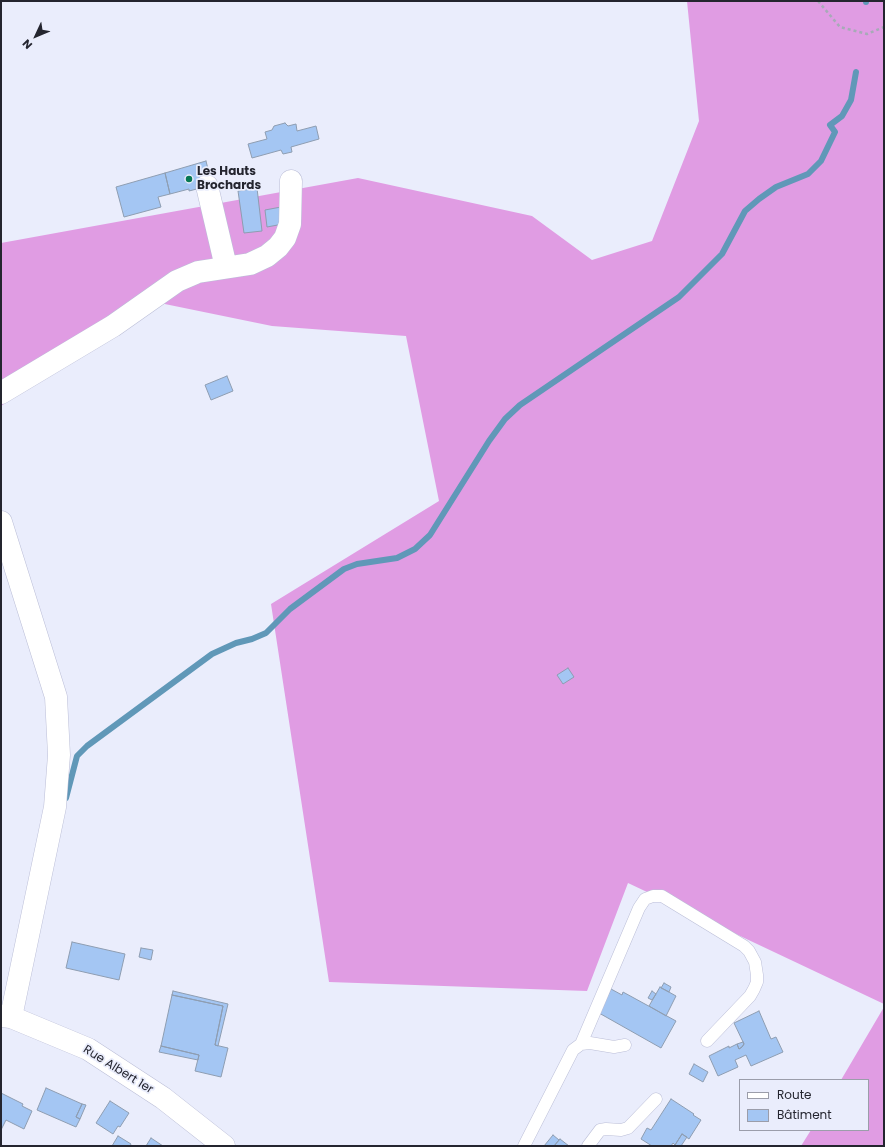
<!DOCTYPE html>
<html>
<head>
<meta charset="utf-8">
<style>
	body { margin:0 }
	#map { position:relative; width:885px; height:1147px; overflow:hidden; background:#eaedfc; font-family:Poppins,sans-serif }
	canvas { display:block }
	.frame { position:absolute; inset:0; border:2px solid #24252f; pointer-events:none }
	.legend { position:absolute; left:739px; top:1079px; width:130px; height:52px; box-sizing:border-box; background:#eaedfc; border:1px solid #9b9daa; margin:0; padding:5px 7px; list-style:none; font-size:12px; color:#24252f }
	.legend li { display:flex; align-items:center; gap:8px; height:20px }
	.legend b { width:20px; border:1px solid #9b9daa }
	.north { position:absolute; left:16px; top:16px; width:40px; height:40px; -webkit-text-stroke:3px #eaedfc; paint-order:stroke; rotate:226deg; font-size:11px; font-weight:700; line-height:16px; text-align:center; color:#24252f }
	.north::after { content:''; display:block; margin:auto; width:14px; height:18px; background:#24252f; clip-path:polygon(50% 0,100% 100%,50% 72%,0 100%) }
</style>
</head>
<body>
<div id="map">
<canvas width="885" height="1147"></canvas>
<div class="frame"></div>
<ul class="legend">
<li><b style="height:5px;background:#fff"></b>Route</li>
<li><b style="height:11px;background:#a4c6f3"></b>Bâtiment</li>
</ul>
<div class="north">N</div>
</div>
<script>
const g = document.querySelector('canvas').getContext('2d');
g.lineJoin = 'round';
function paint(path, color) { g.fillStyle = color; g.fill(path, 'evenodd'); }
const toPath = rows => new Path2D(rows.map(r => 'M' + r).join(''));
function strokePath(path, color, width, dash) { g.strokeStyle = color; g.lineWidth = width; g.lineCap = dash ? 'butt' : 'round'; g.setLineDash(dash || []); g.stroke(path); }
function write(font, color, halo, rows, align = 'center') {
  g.font = font + ' Poppins,sans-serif'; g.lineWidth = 3.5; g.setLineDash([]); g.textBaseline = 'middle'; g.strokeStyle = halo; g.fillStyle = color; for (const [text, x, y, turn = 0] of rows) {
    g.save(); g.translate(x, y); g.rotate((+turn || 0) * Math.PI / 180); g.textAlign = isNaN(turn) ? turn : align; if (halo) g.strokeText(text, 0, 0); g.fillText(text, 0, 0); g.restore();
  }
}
paint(toPath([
	[687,1,884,1,884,1004,628,883,587,991,329,982,271,604,439,501,406,336,272,326,155,302,1,406,1,243,358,178,532,216,592,260,652,241,699,121],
	[884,1007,884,1146,801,1146,811,1130,868,1130,868,1080,841,1080]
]), '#e09ce3');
strokePath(toPath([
	[866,1,866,2],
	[66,798,77,756,87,746,212,654,236,643,252,639,266,633,290,609,344,569,357,564,397,558,415,549,430,535,489,441,505,419,520,405,679,297,722,254,745,211,759,199,776,187,808,174,821,161,835,132,830,125,842,116,851,100,856,72]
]), '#6098b8', 6);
const building = toPath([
	[285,123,288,126,296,124,297,131,316,126,319,139,291,147,292,152,283,154,281,150,252,158,248,144,267,139,265,132,272,130,274,126,285,123],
	[206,161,212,185,189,191,189,189,170,194,165,173,206,161],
	[165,173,170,194,158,197,161,207,124,217,116,187,165,173],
	[257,188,262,231,244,233,238,191,257,188],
	[281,207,283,224,267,227,265,210,281,207],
	[227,376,233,391,211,400,205,385,227,376],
	[568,668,574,677,563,684,557,675,568,668],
	[72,942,125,954,119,980,66,968,72,942],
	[141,948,153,950,151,960,139,957,141,948],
	[664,983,671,987,669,992,661,988,664,983],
	[660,987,676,996,666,1016,649,1006,660,987],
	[611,989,622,995,623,992,676,1021,661,1048,599,1013,611,989],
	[173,991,228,1004,218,1046,215,1045,223,1006,172,995,173,991],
	[652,991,656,994,652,1000,648,998,652,991],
	[172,995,223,1006,215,1045,228,1048,221,1077,195,1071,199,1055,161,1046,172,995],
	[759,1011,771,1039,776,1037,783,1052,751,1066,746,1055,735,1060,738,1067,718,1076,709,1056,729,1046,729,1048,737,1044,739,1049,742,1047,744,1044,734,1023,759,1011],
	[743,1042,744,1044,742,1047,739,1049,737,1044,743,1042],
	[161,1046,199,1055,198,1060,159,1052,161,1046],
	[694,1064,708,1072,703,1082,689,1074,694,1064],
	[46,1088,82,1104,76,1117,80,1119,76,1127,37,1110,46,1088],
	[1,1093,23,1104,22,1106,32,1111,24,1129,6,1120,1,1130,1,1093],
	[671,1099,694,1114,693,1115,701,1120,689,1139,682,1134,675,1145,673,1143,671,1146,652,1146,641,1139,647,1128,651,1130,671,1099],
	[110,1101,129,1113,120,1127,118,1126,113,1134,96,1123,110,1101],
	[82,1104,86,1105,80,1119,76,1117,82,1104],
	[682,1134,687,1137,681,1146,677,1146,675,1145,682,1134],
	[553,1135,559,1140,554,1146,544,1146,553,1135],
	[118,1136,131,1144,130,1146,112,1146,118,1136],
	[151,1138,163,1146,146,1146,151,1138],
	[560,1139,569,1146,554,1146,560,1139]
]);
paint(building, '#a4c6f3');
strokePath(building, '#8e9db1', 1);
const lane = toPath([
	[581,1044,639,908,645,899,653,896,662,896,744,946,749,951,755,962,757,975,757,982,754,989,750,996,707,1041],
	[524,1146,573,1050,581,1044,590,1043,614,1047,625,1045],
	[588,1146,600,1130,606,1129,621,1130,628,1128,656,1099]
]);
const street = toPath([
	[207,186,226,267],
	[1,393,113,326,177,281,198,272,250,264,267,256,278,247,285,238,290,224,291,181],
	[1,522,56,697,59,755,55,807,11,1017]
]);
const secondary = toPath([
	[1,1016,11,1017,88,1049,163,1098,224,1146]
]);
strokePath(lane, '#bbbed7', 13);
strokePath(street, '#bbbed7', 23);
strokePath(secondary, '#bbbed7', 23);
strokePath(toPath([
	[818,1,840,27,867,34,884,27]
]), '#a7aab7', 2.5, [3, 3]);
strokePath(lane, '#fff', 12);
strokePath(street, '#fff', 22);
strokePath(secondary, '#fff', 22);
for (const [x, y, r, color] of [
	[189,179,4,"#067853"]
]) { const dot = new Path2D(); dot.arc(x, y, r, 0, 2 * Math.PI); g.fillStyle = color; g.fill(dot); strokePath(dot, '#eaedfc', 1.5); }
write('bold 12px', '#24252f', '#eaedfc', [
	["Les Hauts",197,172],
	["Brochards",197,186]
], 'left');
write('12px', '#24252f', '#eaedfc', [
	["Rue Albert 1er",118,1070,32]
]);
</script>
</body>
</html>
